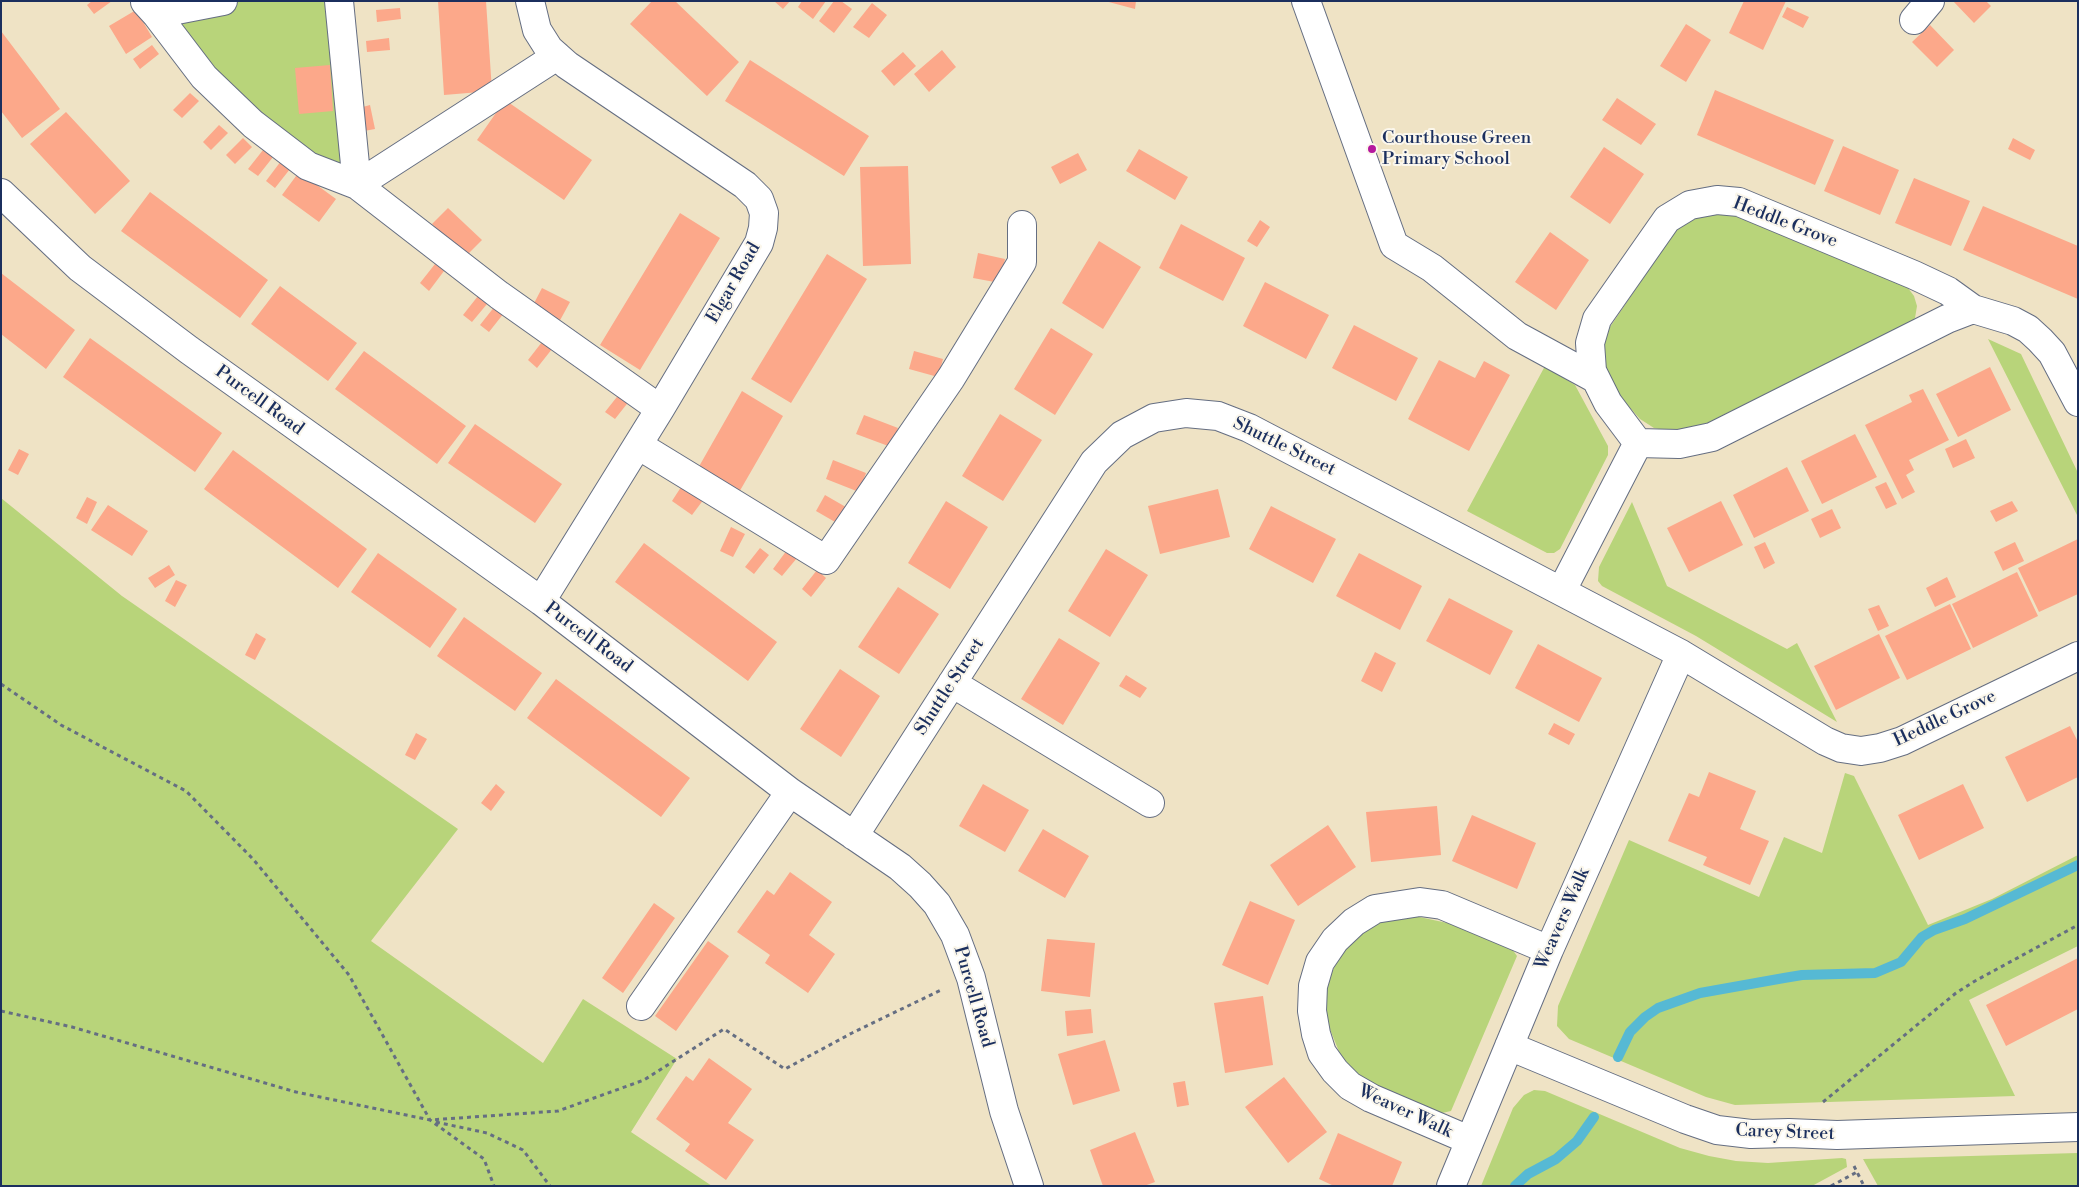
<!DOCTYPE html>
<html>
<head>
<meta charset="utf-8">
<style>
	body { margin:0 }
	#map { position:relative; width:2079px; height:1187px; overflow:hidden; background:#efe3c5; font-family:"Libre Bodoni",serif }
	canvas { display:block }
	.frame { position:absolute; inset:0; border:2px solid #1b2f5e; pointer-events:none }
</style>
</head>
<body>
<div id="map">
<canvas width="2079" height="1187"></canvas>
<div class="frame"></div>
</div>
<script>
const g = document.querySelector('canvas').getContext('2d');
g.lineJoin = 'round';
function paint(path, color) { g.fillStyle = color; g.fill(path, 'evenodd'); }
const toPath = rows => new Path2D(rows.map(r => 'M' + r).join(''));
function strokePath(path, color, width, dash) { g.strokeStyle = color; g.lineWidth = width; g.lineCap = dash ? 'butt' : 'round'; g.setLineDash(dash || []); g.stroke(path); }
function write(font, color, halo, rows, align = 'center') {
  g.font = font + ' "Libre Bodoni",serif'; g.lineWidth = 4; g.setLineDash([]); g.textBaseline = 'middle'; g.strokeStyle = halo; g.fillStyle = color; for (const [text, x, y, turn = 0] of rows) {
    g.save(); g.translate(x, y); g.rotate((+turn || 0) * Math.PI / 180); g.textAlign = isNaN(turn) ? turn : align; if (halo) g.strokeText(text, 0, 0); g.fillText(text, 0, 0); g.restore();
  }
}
paint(toPath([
	[229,1,332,1,348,161,340,171,289,140,168,30,176,14],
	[1723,212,1740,215,1899,282,1908,288,1914,296,1917,306,1915,318,1906,328,1707,425,1673,432,1654,428,1640,419,1616,392,1608,376,1604,360,1604,344,1610,327,1677,228,1691,219],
	[1988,339,2021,354,2078,473,2078,517],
	[1545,366,1575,385,1608,446,1608,455,1560,549,1554,553,1547,553,1467,511],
	[1,498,122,596,458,829,371,941,543,1063,583,999,677,1059,631,1132,712,1186,1,1186],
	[1632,502,1667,586,1787,649,1797,643,1837,722,1696,636,1602,586,1598,581,1599,567],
	[1845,773,1854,776,1928,925,1992,899,2078,855,2078,946,1969,1000,2015,1096,1735,1105,1706,1097,1569,1039,1557,1026,1558,1006,1629,840,1759,897,1784,837,1822,853],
	[1410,915,1452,924,1512,949,1517,956,1451,1111,1442,1113,1389,1092,1367,1081,1353,1070,1340,1054,1325,1017,1325,997,1330,977,1339,957,1354,939,1373,925,1392,918],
	[1534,1090,1545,1091,1680,1148,1709,1156,1736,1161,1768,1163,1842,1158,1846,1159,1847,1167,1812,1186,1481,1186,1513,1108,1524,1095],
	[2078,1153,2078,1186,1878,1186,1863,1159]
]), '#b8d47a');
strokePath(toPath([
	[1618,1057,1630,1032,1645,1017,1658,1008,1700,993,1784,978,1802,975,1875,973,1901,962,1922,937,1934,930,1965,919,2078,865],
	[1515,1186,1528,1174,1556,1159,1577,1141,1594,1117]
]), '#56b9d4', 10);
paint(toPath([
	[92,1,112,1,94,14,87,5],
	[438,1,486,1,492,91,444,95],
	[652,1,675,1,739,62,707,96,630,24],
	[774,1,790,1,783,9],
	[802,1,826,1,813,19,798,7],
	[834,1,841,1,852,9,834,33,819,21],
	[1105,1,1136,1,1135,9],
	[1744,1,1786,1,1763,50,1729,33],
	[1953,1,1986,1,1991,6,1974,23],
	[872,3,887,15,869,38,853,27],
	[1787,7,1809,17,1803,28,1782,17],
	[400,8,401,19,377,22,376,10],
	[136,10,152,37,126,54,109,26],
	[1686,24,1711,40,1686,82,1660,66],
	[1930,25,1954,50,1937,67,1912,42],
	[1,31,60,109,22,138,1,111],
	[389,38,390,50,367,52,366,41],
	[152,45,159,54,140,69,133,59],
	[942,50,956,67,929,92,914,74],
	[903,52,916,66,894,86,881,71],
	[750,60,869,136,844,176,725,101],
	[330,65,333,111,299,114,295,68],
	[1715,90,1834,140,1815,185,1697,135],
	[190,93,199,101,182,118,173,110],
	[1617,98,1656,124,1641,145,1602,120],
	[505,100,592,160,564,200,477,140],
	[370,105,375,129,364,131,359,108],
	[66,112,130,181,95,214,30,144],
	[219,125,228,133,211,150,203,142],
	[243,138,252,147,235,164,226,155],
	[2013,138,2035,150,2030,160,2008,149],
	[1843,146,1899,170,1880,215,1824,191],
	[1604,147,1644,174,1610,224,1570,197],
	[1139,149,1188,177,1175,200,1126,171],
	[263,150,273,157,258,176,248,169],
	[1078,153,1087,170,1060,184,1051,167],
	[281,161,290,169,275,188,266,181],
	[908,166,911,264,863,266,860,167],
	[299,172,336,199,319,222,282,195],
	[1914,178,1970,201,1951,246,1895,223],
	[150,192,268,280,240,318,121,231],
	[1983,206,2078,246,2078,299,1963,250],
	[448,208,482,240,466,256,432,224],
	[680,213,720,238,640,370,600,345],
	[1260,220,1270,227,1257,247,1247,241],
	[1181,224,1245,258,1223,301,1159,268],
	[1550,232,1589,260,1556,310,1515,282],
	[1099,241,1141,267,1103,329,1062,303],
	[978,253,1005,259,1000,283,973,278],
	[827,254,867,279,791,403,751,379],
	[435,264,444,271,429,291,420,283],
	[1,273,75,330,46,369,1,334],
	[1265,282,1329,315,1306,359,1243,326],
	[280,286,357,343,328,381,251,324],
	[542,288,570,302,558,324,531,309],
	[478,296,487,304,472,322,463,315],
	[495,306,504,313,489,332,480,325],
	[1354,325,1418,358,1396,401,1332,368],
	[1051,328,1093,354,1055,415,1014,389],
	[90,338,222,433,195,472,63,377],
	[542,342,552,349,537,368,528,360],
	[364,351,466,426,437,464,335,389],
	[914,351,943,359,938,377,909,369],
	[1439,360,1475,378,1484,361,1510,375,1469,451,1408,419],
	[1990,367,2011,410,1958,437,1936,394],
	[1923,389,1949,440,1909,460,1914,470,1906,475,1915,492,1902,499,1865,425,1912,402,1909,395],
	[742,391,783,416,734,501,693,477],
	[620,393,630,400,615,419,605,412],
	[1000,414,1042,440,1003,501,962,476],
	[864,415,898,428,891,447,856,434],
	[475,424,562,484,535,523,448,463],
	[1855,434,1877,477,1822,504,1801,461],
	[1966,439,1975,458,1953,468,1945,449],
	[19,449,29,454,18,475,8,470],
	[233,450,367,549,338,588,204,489],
	[833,460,866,473,859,492,826,479],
	[1787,467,1809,511,1754,538,1733,495],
	[1886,482,1897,504,1886,509,1875,487],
	[683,484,704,499,692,515,672,501],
	[1218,489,1230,537,1160,554,1148,506],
	[825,495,851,510,842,526,816,511],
	[87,497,97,502,87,524,76,518],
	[946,501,988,527,950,589,908,563],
	[1721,501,1743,545,1689,572,1667,528],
	[2012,501,2018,511,1996,522,1990,511],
	[108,505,148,531,132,556,91,530],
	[1271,506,1336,539,1313,583,1249,549],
	[1832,509,1841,528,1820,538,1811,519],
	[731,527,745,534,733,557,720,551],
	[2078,539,2078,594,2039,612,2018,568],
	[1765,542,1775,563,1764,569,1754,547],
	[2015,542,2024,561,2003,571,1994,552],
	[644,543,777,642,748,681,615,582],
	[760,548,769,555,754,574,745,567],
	[1106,549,1148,575,1110,637,1068,611],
	[787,550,797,558,782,576,773,569],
	[378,553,457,609,430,648,351,592],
	[1359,553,1422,586,1400,630,1336,596],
	[169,565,175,575,155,588,148,578],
	[817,570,826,578,811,597,802,589],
	[2017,572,2038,616,1973,648,1952,604],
	[1947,577,1956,597,1935,607,1926,588],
	[176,580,187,585,175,607,165,601],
	[898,587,939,614,899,674,858,647],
	[1449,598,1513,631,1490,675,1426,641],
	[1950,604,1971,649,1907,680,1885,636],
	[1879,605,1889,626,1878,631,1868,609],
	[464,617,542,673,515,711,437,656],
	[256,633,266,639,255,660,245,655],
	[1879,634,1900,678,1836,710,1814,666],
	[1059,638,1100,663,1063,725,1021,699],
	[1538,644,1602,678,1579,722,1515,688],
	[1375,652,1396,663,1382,692,1361,681],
	[840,669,880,696,841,757,800,729],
	[1126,675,1147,688,1140,698,1119,686],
	[556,679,690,778,661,817,527,718],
	[1554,723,1575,734,1569,745,1548,734],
	[2070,726,2078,742,2078,777,2027,802,2005,757],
	[416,733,427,739,415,760,405,755],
	[1709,772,1756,791,1740,829,1769,841,1750,885,1703,865,1707,857,1668,841,1689,793,1699,797],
	[496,784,505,792,491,811,481,803],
	[983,784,1029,810,1005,852,959,826],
	[1963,784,1984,828,1919,860,1898,815],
	[1437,806,1441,855,1371,862,1366,812],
	[1472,815,1536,843,1517,889,1452,861],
	[1328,825,1356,867,1298,906,1270,865],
	[1043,829,1089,856,1065,898,1018,871],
	[790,872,832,902,809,935,835,954,808,993,765,963,770,955,737,932,767,890,774,895],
	[1250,901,1295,920,1268,985,1222,965],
	[654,903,675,918,623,993,602,978],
	[1047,939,1095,943,1090,997,1041,991],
	[708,941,729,956,676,1031,655,1016],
	[2078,958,2078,1009,2006,1046,1986,1005],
	[1263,996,1273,1065,1225,1073,1214,1003],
	[1091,1009,1093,1033,1067,1036,1065,1011],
	[1105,1040,1120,1091,1073,1105,1058,1054],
	[709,1058,752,1089,728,1123,754,1140,726,1180,685,1151,690,1144,656,1119,686,1076,693,1081],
	[1284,1077,1327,1132,1288,1163,1245,1107],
	[1185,1081,1189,1105,1177,1107,1173,1083],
	[1135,1132,1155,1182,1144,1186,1103,1186,1090,1150],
	[1338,1133,1402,1162,1392,1186,1334,1186,1319,1179]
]), '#fca88a');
const minor = toPath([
	[339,1,357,185,499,295,660,409],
	[530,1,537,30,549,49,567,65,745,185,759,199,764,213,763,228,759,243,660,409,541,601],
	[1306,1,1394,245,1432,268,1517,336,1596,379],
	[145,2,156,14,223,1],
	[156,14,204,77,253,124,308,166,357,185,557,56],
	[1914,20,1930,1],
	[1,193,80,268,189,350,541,601,790,792,900,867,920,885,937,904,955,935,971,978,1004,1111,1029,1186],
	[1973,309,2013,321,2028,329,2040,340,2052,353,2078,402],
	[638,445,826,560,951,378,1022,262,1022,225],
	[1562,590,1638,443,1679,444,1712,437,1947,319,1973,309,1948,291,1914,275,1739,202,1717,200,1690,205,1667,219,1597,319,1590,343,1592,371,1608,403,1638,443],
	[952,683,1150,803],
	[854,836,1094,462,1122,435,1154,418,1186,413,1218,416,1249,428,1681,654,1825,741,1841,748,1861,751,1880,748,1902,741,2078,656],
	[641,1006,790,792],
	[1509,1046,1685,1119,1717,1130,1751,1134,1789,1133,1837,1135,2078,1127],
	[1469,1140,1371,1098,1350,1086,1335,1071,1322,1053,1316,1034,1312,1011,1313,986,1320,962,1335,940,1354,922,1375,909,1420,902,1442,905,1549,950],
	[1451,1186,1549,950,1681,654]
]);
strokePath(minor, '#656e82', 30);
strokePath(toPath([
	[1,684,61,725,186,791,253,859,349,975,430,1120,484,1159,494,1186],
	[1,1011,72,1027,296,1092,430,1120,558,1111,644,1080,724,1029,785,1069,852,1033,943,989],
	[1823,1102,1956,993,1975,981,2078,925],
	[436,1122,487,1133,523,1150,550,1186],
	[1854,1166,1864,1186],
	[1831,1186,1857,1172]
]), '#656e82', 3, [4, 4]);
strokePath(minor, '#fff', 28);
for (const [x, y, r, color] of [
	[1372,149,5,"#b5179e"]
]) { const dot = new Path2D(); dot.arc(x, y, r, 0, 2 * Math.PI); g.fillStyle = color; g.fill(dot); strokePath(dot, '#fbf7ec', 2); }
write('18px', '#1b2f5e', '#fbf7ec', [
	["Courthouse Green",1382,139],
	["Primary School",1382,160]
], 'left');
write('18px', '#1b2f5e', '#fbf7ec', [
	["Heddle Grove",1785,223,21],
	["Elgar Road",734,283,-60],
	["Purcell Road",259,401,36],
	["Shuttle Street",1284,447,26],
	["Purcell Road",588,638,37],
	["Shuttle Street",950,687,-57],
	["Heddle Grove",1945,719,-25],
	["Weavers Walk",1563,919,-66],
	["Purcell Road",973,997,74],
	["Weaver Walk",1405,1112,25],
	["Carey Street",1785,1133,2]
]);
</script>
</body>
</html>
